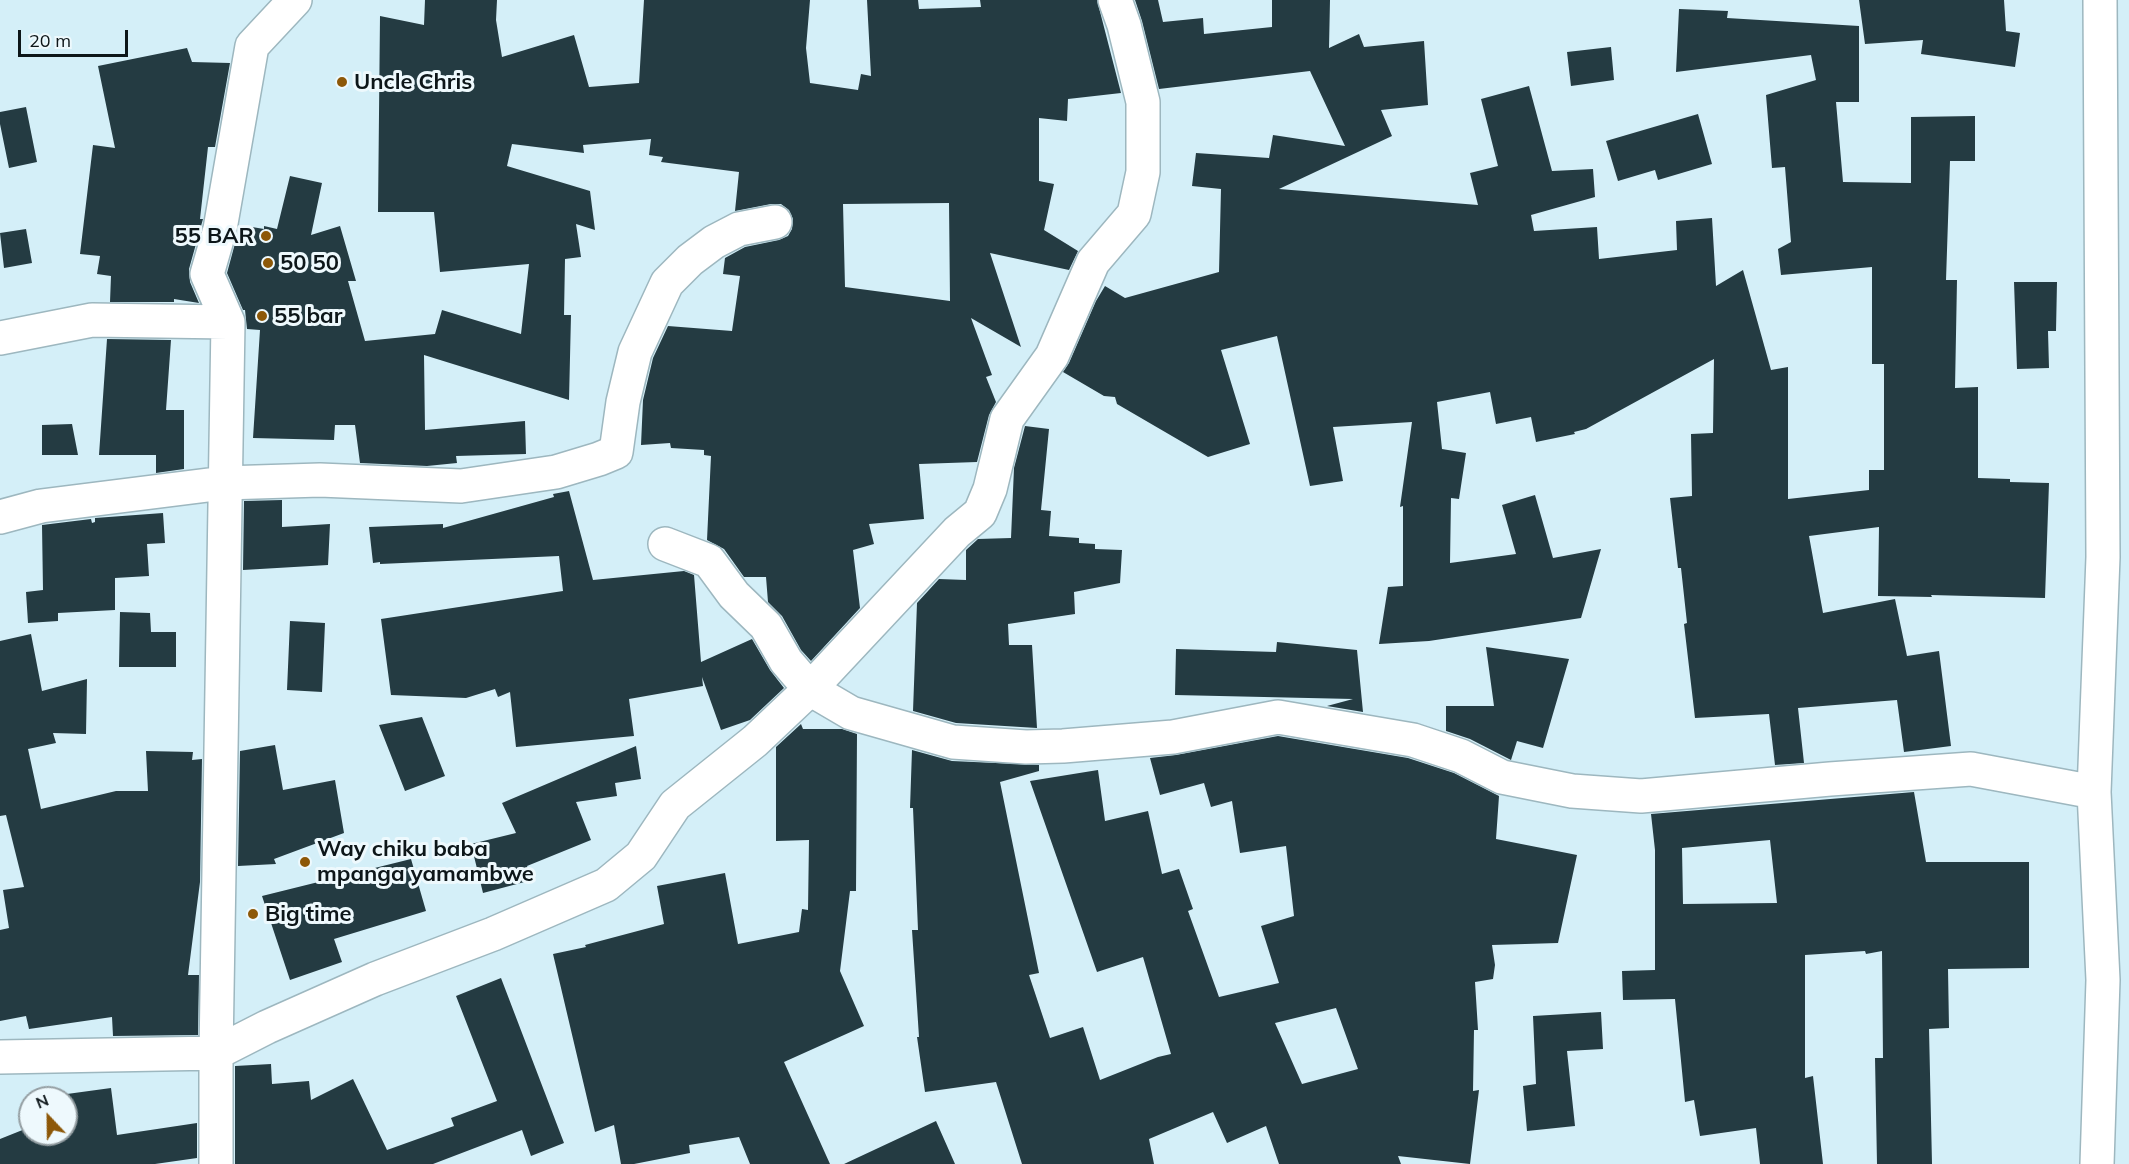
<!DOCTYPE html>
<html>
<head>
<meta charset="utf-8">
<style>
	body { margin:0 }
	#map { position:relative; width:2129px; height:1164px; overflow:hidden; background:#d4eff8; font-family:Mulish,sans-serif }
	canvas { display:block }
	.north { position:absolute; left:18px; top:1086px; width:60px; height:60px; box-sizing:border-box; background:#eef9fd; border:2px solid #949ea2; border-radius:50%; rotate:338deg; font-size:16px; font-weight:700; line-height:24px; text-align:center; color:#0d1619 }
	.north::after { content:''; display:block; margin:auto; width:21px; height:27px; background:#8d5808; clip-path:polygon(50% 0,100% 100%,50% 72%,0 100%) }
	.scale { position:absolute; left:18px; top:30px; width:110px; height:27px; box-sizing:border-box; border:3px solid #0d1619; border-top:0; padding-left:8px; font-size:18px; line-height:21px; white-space:nowrap; color:#0d1619; -webkit-text-stroke:4px #eef9fd; paint-order:stroke }
</style>
</head>
<body>
<div id="map">
<canvas width="2129" height="1164"></canvas>
<div class="north">N</div>
<div class="scale">20 m</div>
</div>
<script>
const g = document.querySelector('canvas').getContext('2d');
g.lineJoin = 'round';
function paint(path, color) { g.fillStyle = color; g.fill(path, 'evenodd'); }
const toPath = rows => new Path2D(rows.map(r => 'M' + r).join(''));
function strokePath(path, color, width, dash) { g.strokeStyle = color; g.lineWidth = width; g.lineCap = dash ? 'butt' : 'round'; g.setLineDash(dash || []); g.stroke(path); }
function write(font, color, halo, rows, align = 'center') {
  g.font = font + ' Mulish,sans-serif'; g.lineWidth = 6; g.setLineDash([]); g.textBaseline = 'middle'; g.strokeStyle = halo; g.fillStyle = color; for (const [text, x, y, turn = 0] of rows) {
    g.save(); g.translate(x, y); g.rotate((+turn || 0) * Math.PI / 180); g.textAlign = isNaN(turn) ? turn : align; if (halo) g.strokeText(text, 0, 0); g.fillText(text, 0, 0); g.restore();
  }
}
paint(toPath([
	[425,0,497,0,496,20,502,57,574,35,589,87,639,83,644,0,810,0,806,48,810,83,858,90,861,74,871,76,867,0,918,0,919,9,981,7,980,0,1097,0,1121,93,1068,99,1067,121,1039,118,1039,181,1054,184,1044,230,1078,251,1069,270,990,253,1021,347,971,318,992,375,986,377,996,402,989,415,977,462,919,464,924,519,869,524,874,544,853,550,860,608,811,661,801,650,782,616,768,602,766,577,744,577,724,549,707,540,711,456,704,455,704,450,671,448,670,443,641,445,643,400,653,358,668,326,732,331,740,276,723,274,725,258,745,247,779,240,788,236,792,229,793,219,789,210,781,204,771,204,735,211,739,172,661,162,663,157,649,155,651,139,583,145,584,153,512,144,507,166,590,191,595,230,576,224,581,257,565,259,564,315,571,315,569,400,424,355,425,430,525,421,526,454,456,456,457,463,427,466,360,463,355,425,335,425,334,440,253,438,260,330,247,329,245,310,243,310,227,273,240,225,264,229,264,226,277,229,290,176,322,183,311,235,340,226,356,281,348,281,365,341,435,334,442,310,521,334,529,264,440,272,434,212,378,212,380,16,424,25],
	[949,203,950,301,845,287,843,204],
	[1135,0,1158,0,1163,22,1203,18,1204,34,1272,27,1272,0,1330,0,1329,48,1359,34,1364,47,1424,41,1428,105,1381,110,1392,136,1279,189,1478,205,1470,173,1498,166,1481,99,1529,86,1552,171,1593,169,1595,197,1531,215,1534,231,1597,227,1599,259,1677,250,1676,221,1712,218,1716,286,1743,270,1771,370,1788,367,1788,499,1869,490,1869,470,1884,470,1884,364,1872,364,1872,267,1781,275,1778,249,1791,242,1785,167,1772,168,1766,95,1816,80,1811,55,1676,72,1679,9,1728,11,1727,18,1859,26,1859,102,1836,102,1843,182,1911,183,1911,117,1975,116,1975,161,1950,161,1946,280,1957,280,1955,388,1978,387,1978,478,2010,479,2010,482,2049,483,2045,598,1931,595,1932,597,1878,596,1879,527,1809,536,1823,613,1895,599,1907,656,1939,651,1951,746,1904,752,1897,700,1798,708,1804,763,1775,765,1769,714,1695,718,1684,624,1687,623,1681,568,1678,568,1670,498,1692,496,1691,434,1713,433,1714,359,1586,429,1574,432,1575,434,1536,442,1531,417,1496,424,1490,392,1437,402,1442,449,1466,453,1459,499,1451,498,1450,563,1516,554,1502,505,1535,495,1553,558,1601,549,1581,618,1429,641,1379,644,1388,587,1403,586,1403,506,1400,507,1412,422,1333,427,1343,481,1310,486,1277,336,1221,350,1250,444,1208,457,1117,404,1115,397,1104,396,1063,372,1069,363,1096,301,1105,286,1125,298,1219,272,1221,189,1192,186,1196,153,1269,158,1273,135,1345,146,1310,71,1159,89,1142,21],
	[1859,0,2004,0,2006,31,2020,33,2015,67,1921,54,1923,40,1865,44],
	[1611,47,1614,80,1571,86,1567,52],
	[187,48,192,62,230,63,215,147,208,147,200,219,203,219,189,269,190,282,199,303,174,299,174,302,110,302,111,276,97,274,100,256,80,254,93,145,115,148,98,66],
	[26,107,37,162,9,168,0,124,0,112],
	[1698,114,1712,164,1658,180,1655,170,1618,181,1606,141],
	[26,229,32,263,4,268,0,233],
	[2014,282,2057,282,2056,331,2048,331,2049,368,2017,369],
	[107,339,171,340,166,410,184,410,184,469,156,473,156,455,99,455],
	[72,424,78,455,42,455,42,425],
	[1025,426,1049,429,1041,510,1051,511,1049,536,1079,538,1079,543,1095,544,1095,549,1122,550,1120,583,1074,592,1075,614,1008,624,1009,645,1032,645,1037,728,956,723,913,711,917,603,939,579,966,580,966,550,978,539,1011,538,1014,468],
	[569,491,593,580,684,571,694,575,701,662,752,639,770,670,784,688,750,720,721,730,702,677,703,686,629,699,634,736,516,747,510,692,498,697,495,689,466,698,391,695,381,619,563,591,559,556,380,564,380,562,373,563,369,527,443,524,443,528,554,497,553,494],
	[282,500,282,527,330,524,328,565,243,570,244,501],
	[163,513,165,543,147,544,149,576,115,578,115,610,58,613,58,621,28,623,26,592,43,590,42,525,91,519,92,523,95,522,95,518],
	[120,612,150,613,151,632,176,632,176,667,119,667],
	[290,621,325,623,322,692,287,690],
	[31,634,42,691,87,679,86,734,53,733,56,743,28,749,41,809,116,791,148,791,146,751,193,752,192,760,202,759,200,882,188,975,199,975,198,1035,113,1036,112,1017,29,1029,26,1016,0,1021,0,930,9,928,3,890,24,887,6,815,0,816,0,641],
	[1277,642,1357,650,1363,712,1327,706,1353,699,1175,695,1176,649,1276,652],
	[1486,647,1569,659,1543,748,1517,741,1511,760,1470,739,1446,731,1446,706,1494,706],
	[422,717,445,776,405,791,379,725],
	[801,724,803,729,842,729,857,734,856,891,850,891,840,971,864,1026,784,1062,830,1164,750,1164,739,1137,689,1145,690,1153,634,1164,621,1164,614,1125,595,1132,553,954,586,947,585,945,664,924,657,886,725,873,738,944,799,932,802,909,808,910,809,840,776,841,776,747],
	[1278,736,1408,758,1454,773,1499,796,1496,839,1577,855,1558,943,1492,945,1495,965,1493,979,1475,982,1478,1030,1474,1030,1473,1091,1479,1090,1470,1164,1398,1156,1401,1164,1279,1164,1266,1126,1227,1143,1213,1112,1149,1139,1154,1164,1022,1164,996,1082,925,1092,917,1037,919,1037,912,930,918,930,913,808,910,808,912,750,952,761,1039,765,1039,771,1000,782,1039,973,1029,975,1050,1038,1083,1027,1100,1080,1158,1057,1171,1054,1143,957,1097,972,1030,781,1098,770,1105,821,1148,811,1162,874,1179,869,1193,909,1188,911,1219,997,1279,983,1261,926,1294,916,1286,846,1240,853,1232,801,1211,807,1204,783,1160,795,1150,758,1176,755],
	[1336,1008,1358,1069,1302,1084,1275,1023],
	[275,745,283,790,335,780,344,833,274,859,276,864,238,866,240,751],
	[636,746,641,779,615,783,617,796,576,802,591,840,527,866,532,880,483,893,471,844,516,833,502,803],
	[1914,792,1926,862,2029,862,2029,968,1948,969,1949,1028,1929,1029,1932,1164,1877,1164,1875,1058,1883,1058,1882,951,1866,954,1865,951,1805,955,1805,1078,1813,1076,1823,1164,1760,1164,1756,1128,1700,1136,1694,1100,1685,1102,1675,999,1623,1000,1622,971,1655,970,1655,850,1651,814],
	[1770,840,1777,903,1683,904,1682,848],
	[411,859,426,911,334,939,342,962,290,980,262,896],
	[501,978,564,1143,531,1156,522,1130,433,1164,235,1164,235,1066,271,1064,272,1084,309,1081,311,1100,353,1079,387,1150,454,1126,451,1118,497,1101,456,996],
	[1601,1012,1603,1049,1567,1051,1575,1126,1527,1131,1523,1086,1536,1084,1533,1016],
	[111,1088,117,1135,197,1123,197,1158,155,1164,0,1164,0,1139,30,1127,30,1134,66,1134,66,1112,69,1111,67,1094],
	[936,1121,955,1164,844,1164]
]), '#243b42');
const minor = toPath([
	[0,338,92,320,228,322],
	[0,517,41,506,224,483,320,480,461,486,556,472,599,459,616,452,623,402,635,352,667,283,690,260,714,242,739,229,775,222],
	[665,544,709,561,734,595,766,626,786,661,810,689,851,713,953,742,1026,747,1063,746,1173,737,1278,717,1413,740,1461,756,1502,777,1572,791,1641,796,1830,779,1971,769,2094,792],
	[0,1057,216,1053,267,1027,375,979,493,934,606,885,641,856,675,805,755,741,810,689,957,532,980,513,990,489,1007,419,1052,356,1093,262,1134,214,1143,172,1143,102,1124,25,1115,0],
	[216,1164,216,1053,228,322,207,274,220,229,252,46,295,0],
	[2097,1164,2103,980,2094,792,2103,557,2100,0]
]);
strokePath(minor, '#9db7bf', 36);
strokePath(minor, '#fff', 33);
for (const [x, y, r, color] of [
	[342,82,6,"#8d5808"],
	[266,236,6,"#8d5808"],
	[268,263,6,"#8d5808"],
	[262,316,6,"#8d5808"],
	[305,862,6,"#8d5808"],
	[253,914,6,"#8d5808"]
]) { const dot = new Path2D(); dot.arc(x, y, r, 0, 2 * Math.PI); g.fillStyle = color; g.fill(dot); strokePath(dot, '#eef9fd', 2); }
write('bold 22px', '#0d1619', '#eef9fd', [
	["Uncle Chris",354,82],
	["55 BAR",254,236,"right"],
	["50 50",280,263],
	["55 bar",274,316],
	["Way chiku baba",317,849],
	["mpanga yamambwe",317,874],
	["Big time",265,914]
], 'left');
</script>
</body>
</html>
